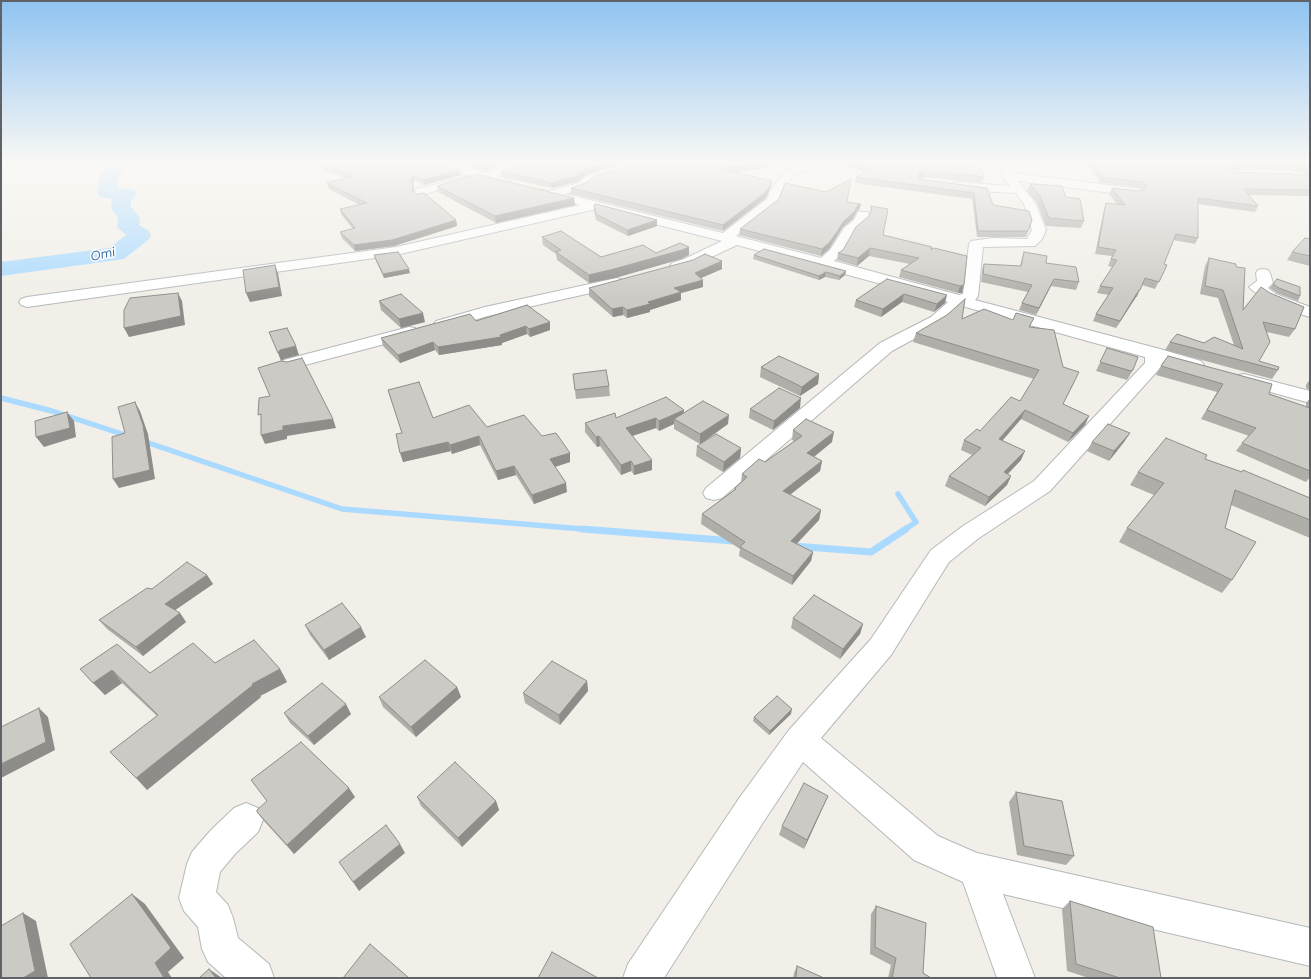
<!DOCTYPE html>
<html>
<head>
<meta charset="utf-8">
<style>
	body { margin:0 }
	#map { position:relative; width:1311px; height:979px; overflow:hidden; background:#f1efe8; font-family:"DM Sans",sans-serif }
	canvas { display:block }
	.frame { position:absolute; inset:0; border:2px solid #5f6368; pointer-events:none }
</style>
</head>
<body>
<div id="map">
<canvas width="1311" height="979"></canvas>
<div class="frame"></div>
</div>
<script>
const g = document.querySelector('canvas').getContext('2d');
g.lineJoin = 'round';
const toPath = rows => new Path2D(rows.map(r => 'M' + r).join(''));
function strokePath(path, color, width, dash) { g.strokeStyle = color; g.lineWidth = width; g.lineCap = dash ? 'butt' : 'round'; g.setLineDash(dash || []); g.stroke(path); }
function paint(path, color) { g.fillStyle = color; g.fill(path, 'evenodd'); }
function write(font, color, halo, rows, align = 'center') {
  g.font = font + ' "DM Sans",sans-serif'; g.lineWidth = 3; g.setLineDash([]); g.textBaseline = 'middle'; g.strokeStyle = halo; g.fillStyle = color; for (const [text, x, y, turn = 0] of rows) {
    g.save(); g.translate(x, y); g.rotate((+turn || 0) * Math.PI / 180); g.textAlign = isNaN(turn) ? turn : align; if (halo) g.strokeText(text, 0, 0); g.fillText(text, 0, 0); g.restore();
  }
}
strokePath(toPath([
	[1,398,52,411,128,436],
	[143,441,342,509,595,530],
	[898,494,916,522,904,530]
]), '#aadaff', 5.5);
strokePath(toPath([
	[582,529,733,541],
	[794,546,871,552,906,529]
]), '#aadaff', 7);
paint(toPath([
	[110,163,129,163,118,177,117,188,134,190,137,194,131,201,131,207,140,218,139,225,148,230,151,235,148,240,124,259,1,276,1,262,109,248,126,235,117,227,118,218,111,208,112,199,100,197,97,193,100,176,110,163]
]), '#aadaff');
const minor = toPath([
	[432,163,451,163,485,173,516,163,536,163,535,165,497,176,509,180,511,182,509,184,505,185,480,179,433,165,432,163],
	[629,163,648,163,647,165,594,180,586,187,565,194,723,233,767,199,771,189,786,170,810,163,830,163,829,165,794,174,783,189,777,204,736,236,821,258,830,250,844,228,854,220,858,212,868,212,869,215,866,222,854,233,840,256,834,261,959,295,963,294,969,244,971,241,993,238,1027,239,1032,230,1024,204,1016,193,957,190,953,188,951,186,953,184,957,182,1010,186,1004,179,999,163,1010,163,1013,173,1140,189,1142,192,1140,195,1136,196,1018,181,1036,204,1046,230,1042,239,1035,246,983,247,978,296,975,300,1160,349,1201,361,1204,365,1201,369,1195,370,1163,362,1160,368,1050,491,979,538,949,562,891,655,821,738,938,836,977,853,1310,928,1310,966,1003,894,1035,978,997,978,963,882,914,860,803,762,764,821,664,978,623,978,628,964,740,797,789,730,871,639,931,550,963,526,1034,481,1145,363,1145,357,962,306,943,323,892,351,722,498,714,500,706,498,703,493,706,488,880,343,931,317,948,302,737,245,692,266,677,270,672,269,670,266,672,263,682,260,722,241,596,209,396,255,27,307,21,305,19,302,21,299,27,297,396,247,580,205,542,196,540,193,542,190,551,191,578,183,586,176,629,163],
	[1276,163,1289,163,1308,177,1306,179,1302,180,1298,179,1276,163],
	[465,177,469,178,471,180,469,182,435,191,426,194,424,198,420,199,416,198,414,195,416,189,465,177],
	[1263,269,1268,270,1270,273,1273,283,1268,288,1276,294,1310,307,1310,317,1290,311,1266,300,1252,290,1249,287,1257,281,1256,273,1258,270,1263,269],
	[617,278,622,280,625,283,622,286,488,316,442,329,436,327,434,324,436,321,485,307,617,278],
	[409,327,415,328,417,332,415,336,290,369,284,368,281,364,284,360,409,327],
	[1244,374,1310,391,1310,403,1238,383,1235,379,1238,375,1244,374],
	[246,803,258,808,263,820,258,832,235,854,220,872,216,892,228,905,233,918,238,938,269,964,274,978,226,978,208,962,202,949,198,927,184,911,179,898,187,864,192,852,211,830,234,808,246,803]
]);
strokePath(minor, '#b5b8bc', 2);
paint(minor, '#fff');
paint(toPath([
	[457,163,509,163,484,171],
	[793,163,735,173,771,186,766,198,723,231,571,194,571,188],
	[839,163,997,163,995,167,980,165,984,177,982,183,924,177,920,178,925,180,987,188,993,205,1032,220,1026,237,977,237,972,199,855,183,856,177,865,172],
	[1087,163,1310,163,1310,175,1289,170,1234,170,1232,172,1310,176,1310,196,1249,195,1258,206,1255,212,1198,204,1198,238,1195,244,1173,240,1164,264,1167,265,1155,289,1142,285,1137,297,1136,297,1116,328,1093,321,1096,314,1109,295,1097,293,1100,286,1112,267,1108,266,1112,256,1095,254,1104,209,1106,203,1117,204,1109,194,1112,188,1139,191,1143,190,1140,188,1101,183],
	[322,164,460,170,461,175,424,185,415,180,413,183,414,189,414,192,415,194,456,220,457,226,394,246,355,251,342,238,340,232,353,229,341,214,340,209,360,205,329,189,327,183,346,178,323,170],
	[501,171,586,175,577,182,552,188,502,177],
	[1030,184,1066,197,1084,221,1081,228,1046,226,1037,203,1027,191],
	[437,186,574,198,575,205,496,223,438,192],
	[847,202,861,204,859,210,857,211,853,219,843,227,829,249,821,256,739,235,740,229],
	[594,205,657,226,628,236,596,220,594,211],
	[871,206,883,235,931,250,967,256,962,293,958,293,899,277,901,270,910,264,869,256,857,266,837,260,838,253,843,250,869,216,870,213],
	[542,237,601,257,656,253,689,247,689,255,681,259,615,278,589,283,557,260,556,254,543,245],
	[1310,239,1310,266,1287,260,1292,252],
	[1024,252,1046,263,1079,282,1076,290,1051,286,1036,315,1019,310,1022,303,1028,292,981,282,982,271,984,264,1020,266],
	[374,255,410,273,384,278,375,259],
	[754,255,846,271,845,275,839,280,825,277,819,280,753,259],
	[1209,258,1236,267,1243,310,1295,329,1289,337,1267,332,1259,361,1278,370,1272,379,1165,350,1170,342,1234,345,1218,298,1200,294,1205,266],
	[722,261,722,269,701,278,703,287,681,293,681,300,650,310,650,312,627,318,623,315,613,317,589,296,589,288],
	[887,279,945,303,934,312,902,302,881,317,854,307,856,300],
	[1273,284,1300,296,1298,301,1277,293,1270,288],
	[379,301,425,322,401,328,381,310],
	[527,305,550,330,530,337,527,334,502,343,502,345,439,355,435,350,400,363,383,346,381,338,476,321],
	[962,319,1030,327,1075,381,1063,404,1085,425,1068,442,1021,419,1002,441,1021,460,1008,474,1011,476,1007,485,985,506,945,486,949,476,972,455,961,450,964,440,980,431,1020,401,1034,379,913,342,916,333],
	[1107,348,1133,370,1127,380,1096,371],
	[1161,366,1269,394,1306,407,1306,403,1310,398,1310,477,1306,482,1236,451,1242,443,1249,436,1201,419,1217,392,1156,375],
	[761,367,819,374,818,384,800,396,760,377],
	[573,374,609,386,610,396,576,399],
	[1310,379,1310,390,1306,388,1306,385],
	[388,390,433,418,487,427,542,436,570,453,570,462,555,467,567,492,534,504,516,475,498,480,480,445,452,454,451,451,403,462,402,433],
	[800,408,773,430,749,418,750,409],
	[684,410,683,413,728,424,700,444,674,429,674,424,659,431,656,428,632,436,652,470,634,475,631,471,621,475,600,446,597,447,585,432,585,423],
	[793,430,832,442,814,457,822,461,820,471,790,495,821,510,819,520,796,544,813,552,811,561,792,585,739,556,740,549,701,524,702,514,734,490,735,488,741,482,742,474,765,462,794,441,792,440],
	[1130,433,1124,442,1109,461,1087,451,1092,442],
	[697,446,741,448,740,458,723,472,696,456],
	[1205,459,1310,498,1310,538,1231,505,1225,528,1232,580,1222,593,1119,542,1127,528,1154,495,1130,485,1138,472],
	[207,575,213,584,175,610,180,613,186,622,143,656,107,629,99,620,152,589],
	[793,618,863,624,860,634,840,659,791,628],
	[305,625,366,637,329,660,310,635],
	[215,663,280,669,287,682,260,696,261,697,147,790,157,716,122,683,105,695,80,669,150,673],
	[587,681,588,691,560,725,525,703,523,693],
	[457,687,461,697,416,737,383,707,379,697],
	[284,713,351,714,314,745,290,723],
	[791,714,769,735,753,721,754,717],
	[1016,792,1074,856,1066,865,1017,855,1009,802],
	[828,796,824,805,804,849,779,835,782,826],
	[355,797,294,854,264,821,257,812,267,801],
	[417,797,496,801,499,810,462,847,421,806],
	[1070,901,1161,978,1089,978,1067,971,1062,909],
	[876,906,923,973,931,978,888,978,891,965,870,954,871,914],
	[797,966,824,978,793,978,794,973]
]), '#afaea9');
paint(toPath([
	[491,163,509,163,484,171,483,166],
	[604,163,622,163,586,175,577,182,552,188,551,183,585,169],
	[759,163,793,163,720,175,720,169],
	[1237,165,1234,170,1227,174,1230,168],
	[460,170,461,175,424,185,423,180],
	[925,171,924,177,919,178,918,175,920,172],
	[414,175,415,180,411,186,410,181],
	[772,181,771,186,766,198,723,231,723,225],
	[413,184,414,189,413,196,412,190],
	[574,198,575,205,496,223,495,216],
	[861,204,859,210,857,211,853,219,843,227,829,249,821,256,822,249,844,221,858,205],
	[456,220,457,226,394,246,355,251,354,245],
	[657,220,657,226,628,236,627,230],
	[689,247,689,255,681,259,615,278,589,283,589,275],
	[870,248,869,256,857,266,858,258],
	[722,261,722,269,694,281,695,273],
	[275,265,278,273,282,296,250,302,246,293],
	[409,269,410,273,384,278,383,274],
	[846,271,845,275,839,280,840,276],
	[826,272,825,277,819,280,819,276],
	[1054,279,1051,286,1036,315,1039,308],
	[703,280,703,287,681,293,681,300,650,310,650,312,627,318,627,310,648,302,674,288],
	[964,285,962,293,958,293,960,286],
	[1139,290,1136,297,1116,328,1120,321],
	[178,293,182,301,185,325,129,337,124,328],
	[904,294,902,302,881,317,883,309],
	[947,295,945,303,934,312,937,304],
	[623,307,623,315,613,317,612,309],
	[423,313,425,322,401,328,399,319],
	[550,322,550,330,530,337,529,329],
	[526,326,527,334,502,343,502,345,439,355,438,347,500,335],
	[433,342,435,350,400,363,398,355],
	[296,346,299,355,284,359,281,361,278,353,280,350],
	[819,374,818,384,800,396,802,387],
	[801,398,800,408,773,430,774,421],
	[135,402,140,411,148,434,155,479,119,488,113,479],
	[684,410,683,420,674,419,674,424,659,431,659,421],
	[1025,410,1021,419,995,449,999,439],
	[67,412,74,421,76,437,44,447,36,437],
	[729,415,728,424,700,444,700,434],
	[1089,416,1085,425,1068,442,1073,433],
	[656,418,656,428,626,438,626,428],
	[333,419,336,428,287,436,287,439,265,444,261,435,283,426],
	[834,432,832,442,806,463,807,453],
	[1130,433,1124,442,1109,461,1114,451],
	[479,436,480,445,452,454,450,445],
	[599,436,600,446,597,447,596,437],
	[448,442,451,451,403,462,400,453],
	[741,448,740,458,723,472,724,462],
	[1025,451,1021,460,1000,482,1004,472],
	[570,453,570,462,551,468,550,459],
	[652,460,652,470,634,475,634,466],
	[631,461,631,471,621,475,621,465],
	[822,461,820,471,782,501,783,491],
	[514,466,516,475,498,480,496,471],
	[1011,476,1007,485,985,506,989,497],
	[566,483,567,492,534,504,532,495],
	[821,510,819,520,790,551,791,541],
	[813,552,811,561,792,585,793,576],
	[207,575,213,584,171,613,165,604],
	[180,613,186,622,143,656,136,647],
	[863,624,860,634,840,659,843,649],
	[361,627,366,637,329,660,324,650],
	[280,669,287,682,260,696,261,697,147,790,136,778,252,684],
	[112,670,122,683,105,695,93,683],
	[587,681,588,691,560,725,559,715],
	[457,687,461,697,416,737,411,727],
	[346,704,351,714,314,745,308,736],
	[39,708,48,717,55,750,1,778,1,764],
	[792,709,791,714,769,735,770,731],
	[349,788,355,797,294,854,287,845],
	[828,796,824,805,804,849,807,840],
	[496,801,499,810,462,847,458,838],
	[400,844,405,853,359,891,353,882],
	[132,894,145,904,184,958,168,972,172,978,164,978,155,963],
	[23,913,36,921,48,978,23,978],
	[209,969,222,978,216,978]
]), '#8f8d8a');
const building = toPath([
	[325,163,440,163,460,170,423,180,414,175,410,181,413,184,412,190,415,194,424,193,456,220,392,240,354,245,340,232,355,228,340,209,367,203,327,183,353,176,322,164,325,163],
	[474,163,491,163,483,166,474,163],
	[527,163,604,163,585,169,577,176,551,183,501,171,527,163],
	[639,163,759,163,720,169,772,181,766,192,723,225,571,188,586,183,594,176,639,163],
	[856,163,980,163,984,177,925,171,920,172,918,175,920,179,925,180,987,188,993,205,1029,211,1032,220,1028,231,978,231,974,193,856,177,872,169,856,163],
	[1093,163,1310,163,1310,168,1292,165,1237,165,1230,168,1232,172,1292,174,1310,176,1310,190,1244,189,1258,206,1198,198,1198,238,1176,234,1164,264,1167,265,1159,282,1145,278,1140,290,1139,290,1120,321,1096,314,1113,288,1100,286,1117,260,1111,259,1116,250,1098,247,1106,203,1125,205,1112,188,1139,191,1144,190,1146,185,1143,182,1103,177,1093,163],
	[477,174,574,198,495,216,437,186,477,174],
	[851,179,847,202,861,204,858,205,854,212,844,221,830,242,822,249,740,229,779,199,785,183,826,192,851,179],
	[1030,184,1062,186,1066,197,1080,199,1084,221,1049,218,1040,196,1030,184],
	[596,204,657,220,627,230,596,214,594,205,596,204],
	[871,206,888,209,883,235,932,247,931,250,934,248,967,256,964,285,960,286,901,270,919,258,870,248,858,258,838,253,843,250,856,227,869,216,872,209,871,206],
	[561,231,601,257,643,245,656,253,680,243,689,247,682,250,614,269,589,275,556,252,561,250,542,237,561,231],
	[1305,238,1310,239,1310,256,1292,252,1305,238],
	[764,249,846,271,840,276,826,272,819,276,754,255,764,249],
	[398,252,409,269,383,274,374,255,398,252],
	[1024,252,1047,256,1046,263,1076,267,1079,282,1054,279,1039,308,1022,303,1032,285,983,274,984,264,1021,266,1024,252],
	[705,254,722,261,695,273,703,280,674,288,681,292,648,302,650,304,627,310,623,307,612,309,589,288,693,260,705,254],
	[1209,258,1236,264,1236,267,1245,268,1243,310,1261,287,1270,293,1304,307,1295,329,1263,322,1270,342,1259,361,1279,367,1278,370,1170,342,1177,334,1204,343,1214,337,1243,349,1223,290,1205,286,1209,258],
	[275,265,279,287,246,293,243,270,275,265],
	[887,279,947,295,937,304,904,294,883,309,856,300,887,279],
	[1277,279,1300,287,1300,296,1279,288,1273,284,1277,279],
	[178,293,181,316,124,328,124,310,130,298,178,293],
	[401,294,423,313,399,319,379,301,401,294],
	[965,299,962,319,984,309,1013,320,1016,313,1034,318,1029,327,1054,330,1063,367,1079,372,1063,404,1089,416,1073,433,1025,410,999,439,1025,451,1004,472,1011,476,989,497,949,476,981,448,964,440,977,429,980,431,1011,397,1020,401,1039,370,916,333,947,315,965,299],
	[527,305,550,322,529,329,526,326,500,335,501,337,438,347,433,342,398,355,381,338,470,314,476,321,527,305],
	[287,328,296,346,280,350,278,353,269,332,287,328],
	[1107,348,1138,357,1133,370,1131,371,1100,362,1107,348],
	[779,356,819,374,802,387,761,367,779,356],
	[1168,356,1272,384,1269,394,1310,408,1310,471,1242,443,1256,428,1207,410,1223,384,1161,366,1168,356],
	[302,358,333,419,283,426,283,430,261,435,261,414,258,415,259,398,270,396,258,368,281,361,287,362,302,358],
	[606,370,609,386,575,390,573,374,606,370],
	[419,382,433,418,469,405,487,427,524,415,542,436,556,433,570,453,550,459,566,483,532,495,514,466,496,471,479,436,450,445,448,442,400,453,396,434,402,433,388,390,419,382],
	[779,388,801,398,774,421,750,409,779,388],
	[666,397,684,410,659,421,656,418,626,428,652,460,634,466,631,461,621,465,599,436,596,437,585,423,615,413,616,418,666,397],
	[703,401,729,415,700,434,674,419,703,401],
	[135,402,143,425,150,470,113,479,112,437,125,433,118,407,135,402],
	[67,412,70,428,36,437,35,421,67,412],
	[806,419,834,432,807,453,822,461,783,491,821,510,791,541,813,552,793,576,740,547,745,542,702,514,736,489,735,488,747,477,742,474,759,459,765,462,802,436,793,430,806,419],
	[1108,424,1130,433,1114,451,1092,442,1108,424],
	[716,434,741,448,724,462,697,446,716,434],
	[1166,438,1207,455,1205,459,1242,472,1243,470,1310,498,1310,520,1235,490,1225,528,1256,542,1232,580,1127,528,1164,483,1138,472,1166,438],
	[187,562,207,575,165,604,180,613,136,647,99,620,147,588,152,589,187,562],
	[814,595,863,624,843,649,793,618,814,595],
	[342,603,361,627,324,650,305,625,342,603],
	[254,640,280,669,252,684,253,685,136,778,110,752,158,715,112,670,93,683,80,669,117,644,150,673,193,643,215,663,254,640],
	[425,660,457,687,411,727,379,697,425,660],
	[552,661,587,681,559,715,523,693,552,661],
	[322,683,346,704,308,736,284,713,322,683],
	[777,696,792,709,770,731,754,717,777,696],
	[39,708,46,742,1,764,1,727,39,708],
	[301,742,349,788,287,845,257,812,257,810,267,801,251,780,301,742],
	[455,762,496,801,458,838,417,797,455,762],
	[804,783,828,796,807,840,782,826,804,783],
	[1016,792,1062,801,1074,856,1024,846,1016,792],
	[386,825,400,844,353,882,339,862,386,825],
	[132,894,171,948,155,963,164,978,91,978,70,944,132,894],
	[1070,901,1153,927,1161,978,1120,978,1076,964,1070,901],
	[876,906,926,923,923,973,931,978,892,978,896,958,875,947,876,906],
	[23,913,35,971,23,978,1,978,1,926,23,913],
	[370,944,409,978,343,978,370,944],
	[552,952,598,978,538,978,552,952],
	[797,966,824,978,796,978,797,966],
	[209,969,216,978,199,978,209,969]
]);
paint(building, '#cccac5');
strokePath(building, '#8f8d8a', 1);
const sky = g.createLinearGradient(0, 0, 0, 301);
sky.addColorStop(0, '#8fc3f1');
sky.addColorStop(0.54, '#f9f8f5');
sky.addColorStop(1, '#f9f8f500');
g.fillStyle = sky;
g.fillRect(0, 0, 1311, 301);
write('italic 13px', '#4174aa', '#fff', [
	["Omi",103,255,-12]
]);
</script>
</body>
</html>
